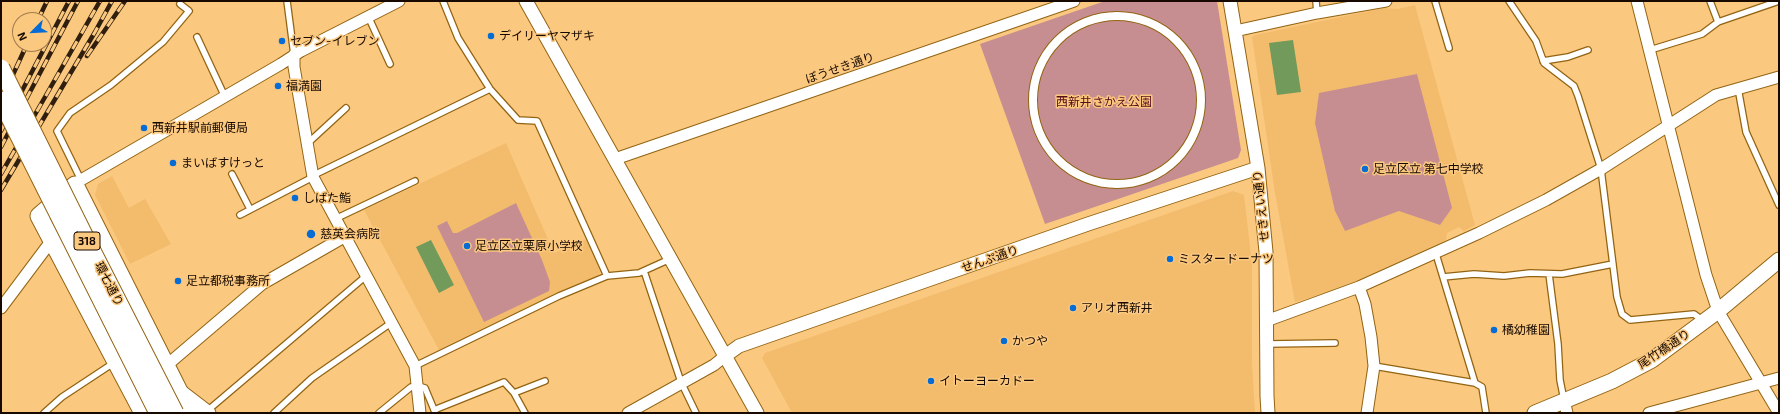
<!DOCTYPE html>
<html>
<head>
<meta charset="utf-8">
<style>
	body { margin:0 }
	#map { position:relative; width:1780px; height:414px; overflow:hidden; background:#fbc87f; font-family:"Exo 2",sans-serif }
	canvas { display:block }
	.frame { position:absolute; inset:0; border:2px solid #170900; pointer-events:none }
	.north { position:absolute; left:12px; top:12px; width:40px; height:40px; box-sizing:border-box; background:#fbc87f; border:1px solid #a07c4c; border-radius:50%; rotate:246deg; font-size:11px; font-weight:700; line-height:16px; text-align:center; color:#170900 }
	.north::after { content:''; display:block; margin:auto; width:14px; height:18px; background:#046cd4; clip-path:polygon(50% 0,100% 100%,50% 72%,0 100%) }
</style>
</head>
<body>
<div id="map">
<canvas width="1780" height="414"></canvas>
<div class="frame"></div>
<div class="north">N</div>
</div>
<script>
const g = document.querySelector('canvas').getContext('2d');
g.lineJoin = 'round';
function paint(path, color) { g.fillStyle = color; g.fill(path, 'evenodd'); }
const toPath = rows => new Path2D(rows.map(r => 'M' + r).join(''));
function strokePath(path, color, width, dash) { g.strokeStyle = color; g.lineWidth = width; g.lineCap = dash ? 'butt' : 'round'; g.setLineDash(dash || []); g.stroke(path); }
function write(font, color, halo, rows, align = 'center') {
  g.font = font + ' "Exo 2","Noto Sans JP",sans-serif'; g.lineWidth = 3; g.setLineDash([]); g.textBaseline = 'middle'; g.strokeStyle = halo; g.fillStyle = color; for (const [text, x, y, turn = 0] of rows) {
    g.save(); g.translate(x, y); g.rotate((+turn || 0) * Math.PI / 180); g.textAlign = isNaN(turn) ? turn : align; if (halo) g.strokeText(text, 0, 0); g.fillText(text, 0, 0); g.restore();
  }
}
paint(toPath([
	[1415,5,1475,225,1464,231,1459,227,1447,233,1446,240,1422,255,1354,284,1295,302,1275,193,1252,37,1255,35,1384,8,1398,9],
	[506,143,554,253,586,239,601,271,598,276,565,289,439,350,364,210],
	[112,176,129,208,145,199,171,244,130,264,95,195,98,184],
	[1233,191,1244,195,1252,264,1252,364,1255,413,792,413,762,358,765,353]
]), '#f3bc6c');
paint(toPath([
	[1105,1,1217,1,1241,150,1238,158,1045,224,980,44],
	[1417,74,1452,208,1440,225,1399,211,1345,231,1335,211,1315,123,1319,93],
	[516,203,542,260,550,282,549,291,484,322,437,226,447,221,453,233,457,233]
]), '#c78e91');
paint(toPath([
	[1293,40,1301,92,1277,95,1269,43],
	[431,240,454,285,439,293,416,247]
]), '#719a5b');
const service = toPath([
	[287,1,294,55],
	[443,1,458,38,490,89,518,120,537,121,607,276],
	[1316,1,1317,13],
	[1435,1,1449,48],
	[1509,1,1536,41,1544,63,1574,86,1578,96,1601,169,1617,297,1622,314,1630,320,1694,314,1702,320],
	[1710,1,1718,22,1779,1],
	[368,16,390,64],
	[197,37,225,97],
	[1650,50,1702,34,1718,22],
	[1543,61,1568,57,1588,50],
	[1738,88,1746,132,1779,205],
	[308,143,346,108],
	[232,174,250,209],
	[312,176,490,89],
	[81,180,57,131,70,113,111,85,163,42,189,11,180,4],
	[240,215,313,177],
	[335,219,415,181],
	[1436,254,1475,383],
	[644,271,681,382,696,413],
	[1549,274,1558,344,1560,380,1564,400],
	[1443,277,1474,274,1504,276,1530,273,1562,274,1613,264],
	[1267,344,1335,343],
	[415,366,559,296,607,276,639,273,670,259],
	[1374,366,1475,383,1482,387,1486,413],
	[514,393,545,381],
	[434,410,504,382,514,393,525,413],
	[207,411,366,276],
	[44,413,62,397,115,362],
	[274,413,312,378,391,323],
	[379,413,411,387,418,386,425,388,435,412]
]);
const pedestrian = toPath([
	'1033 100a84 84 0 1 1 168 0a84 84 0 1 1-168 0Z'
]);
const minor = toPath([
	[1637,1,1706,275,1718,311,1779,413],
	[1235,31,1317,13,1386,1],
	[294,55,294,67,313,177,415,366,420,413],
	[615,159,1074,1],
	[75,185,81,180,281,64,301,51,399,1],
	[1359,287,1365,304,1371,337,1374,366,1367,413],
	[1,308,52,240],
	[1266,321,1359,287,1479,233,1546,200,1601,169,1716,95,1779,77],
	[167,365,262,284,344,237],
	[1564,400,1567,413],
	[628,413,714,365,725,356],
	[1649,413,1779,378]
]);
const tertiary = toPath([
	[526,1,757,413],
	[1230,1,1258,168,1266,252,1267,396,1268,413],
	[725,356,739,346,1088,224,1258,168],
	[179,390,209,413]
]);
const secondary = toPath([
	[1535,413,1612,381,1652,360,1718,311,1779,260]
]);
const primary = toPath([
	[143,413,39,216,75,185,190,413]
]);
strokePath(service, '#926412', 8);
strokePath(pedestrian, '#926412', 10);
strokePath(minor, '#926412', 13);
strokePath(tertiary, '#926412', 15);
strokePath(secondary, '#926412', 17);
strokePath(primary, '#926412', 19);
strokePath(service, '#fff', 5.5);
strokePath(pedestrian, '#fff', 8);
strokePath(minor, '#fff', 11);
strokePath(tertiary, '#fff', 13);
strokePath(secondary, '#fff', 15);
strokePath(primary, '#fff', 17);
const rail = toPath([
	[38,20,47,1],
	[87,56,125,1],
	[1,101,27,44],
	[1,131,69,1],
	[1,147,78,1],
	[1,174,100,1],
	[1,190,95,32,112,1]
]);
strokePath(rail, '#301e0e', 4.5);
strokePath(rail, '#fbc87f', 3, [9]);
const primaryBridge = toPath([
	[1,68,85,237,175,413],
	[1,100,158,413]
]);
strokePath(primaryBridge, '#926412', 19, []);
strokePath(primaryBridge, '#fff', 17);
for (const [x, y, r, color] of [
	[491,36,4,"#046cd4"],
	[282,41,4,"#046cd4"],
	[278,86,4,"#046cd4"],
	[144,128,4,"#046cd4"],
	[173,163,4,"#046cd4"],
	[1365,169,4,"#046cd4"],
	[295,198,4,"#046cd4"],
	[311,234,5,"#046cd4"],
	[467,246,4,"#046cd4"],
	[1170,259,4,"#046cd4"],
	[178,281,4,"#046cd4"],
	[1073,308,4,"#046cd4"],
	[1494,330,4,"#046cd4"],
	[1004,341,4,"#046cd4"],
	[931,381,4,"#046cd4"]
]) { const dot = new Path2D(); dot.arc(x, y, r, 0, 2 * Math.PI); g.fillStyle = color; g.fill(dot); strokePath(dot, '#fbc87f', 1.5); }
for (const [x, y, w] of [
	[87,241,26]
]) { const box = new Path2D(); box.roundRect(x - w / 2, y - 9, w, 18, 3); g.fillStyle = '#fbc87f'; g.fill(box); strokePath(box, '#170900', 1); }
write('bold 11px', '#170900', null, [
	["318",87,241]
]);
write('12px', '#170900', '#fbc87f', [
	["デイリーヤマザキ",499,36],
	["セブン-イレブン",290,41],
	["福満園",286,86],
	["西新井駅前郵便局",152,128],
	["まいばすけっと",181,163],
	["足立区立 第七中学校",1373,169],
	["しばた鮨",303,198],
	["慈英会病院",320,234],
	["足立区立栗原小学校",475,246],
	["ミスタードーナツ",1178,259],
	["足立都税事務所",186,281],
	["アリオ西新井",1081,308],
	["橘幼稚園",1502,330],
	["かつや",1012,341],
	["イトーヨーカドー",939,381]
], 'left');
write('12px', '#170900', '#fbc87f', [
	["ぼうせき通り",840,68,-19],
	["せきえい通り",1261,206,-96],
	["せんぷ通り",990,259,-19],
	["環七通り",109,284,63],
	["尾竹橋通り",1664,349,-34]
]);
write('12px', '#570d1c', '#fbc87f', [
	["西新井さかえ公園",1104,102]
]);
</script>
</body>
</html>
